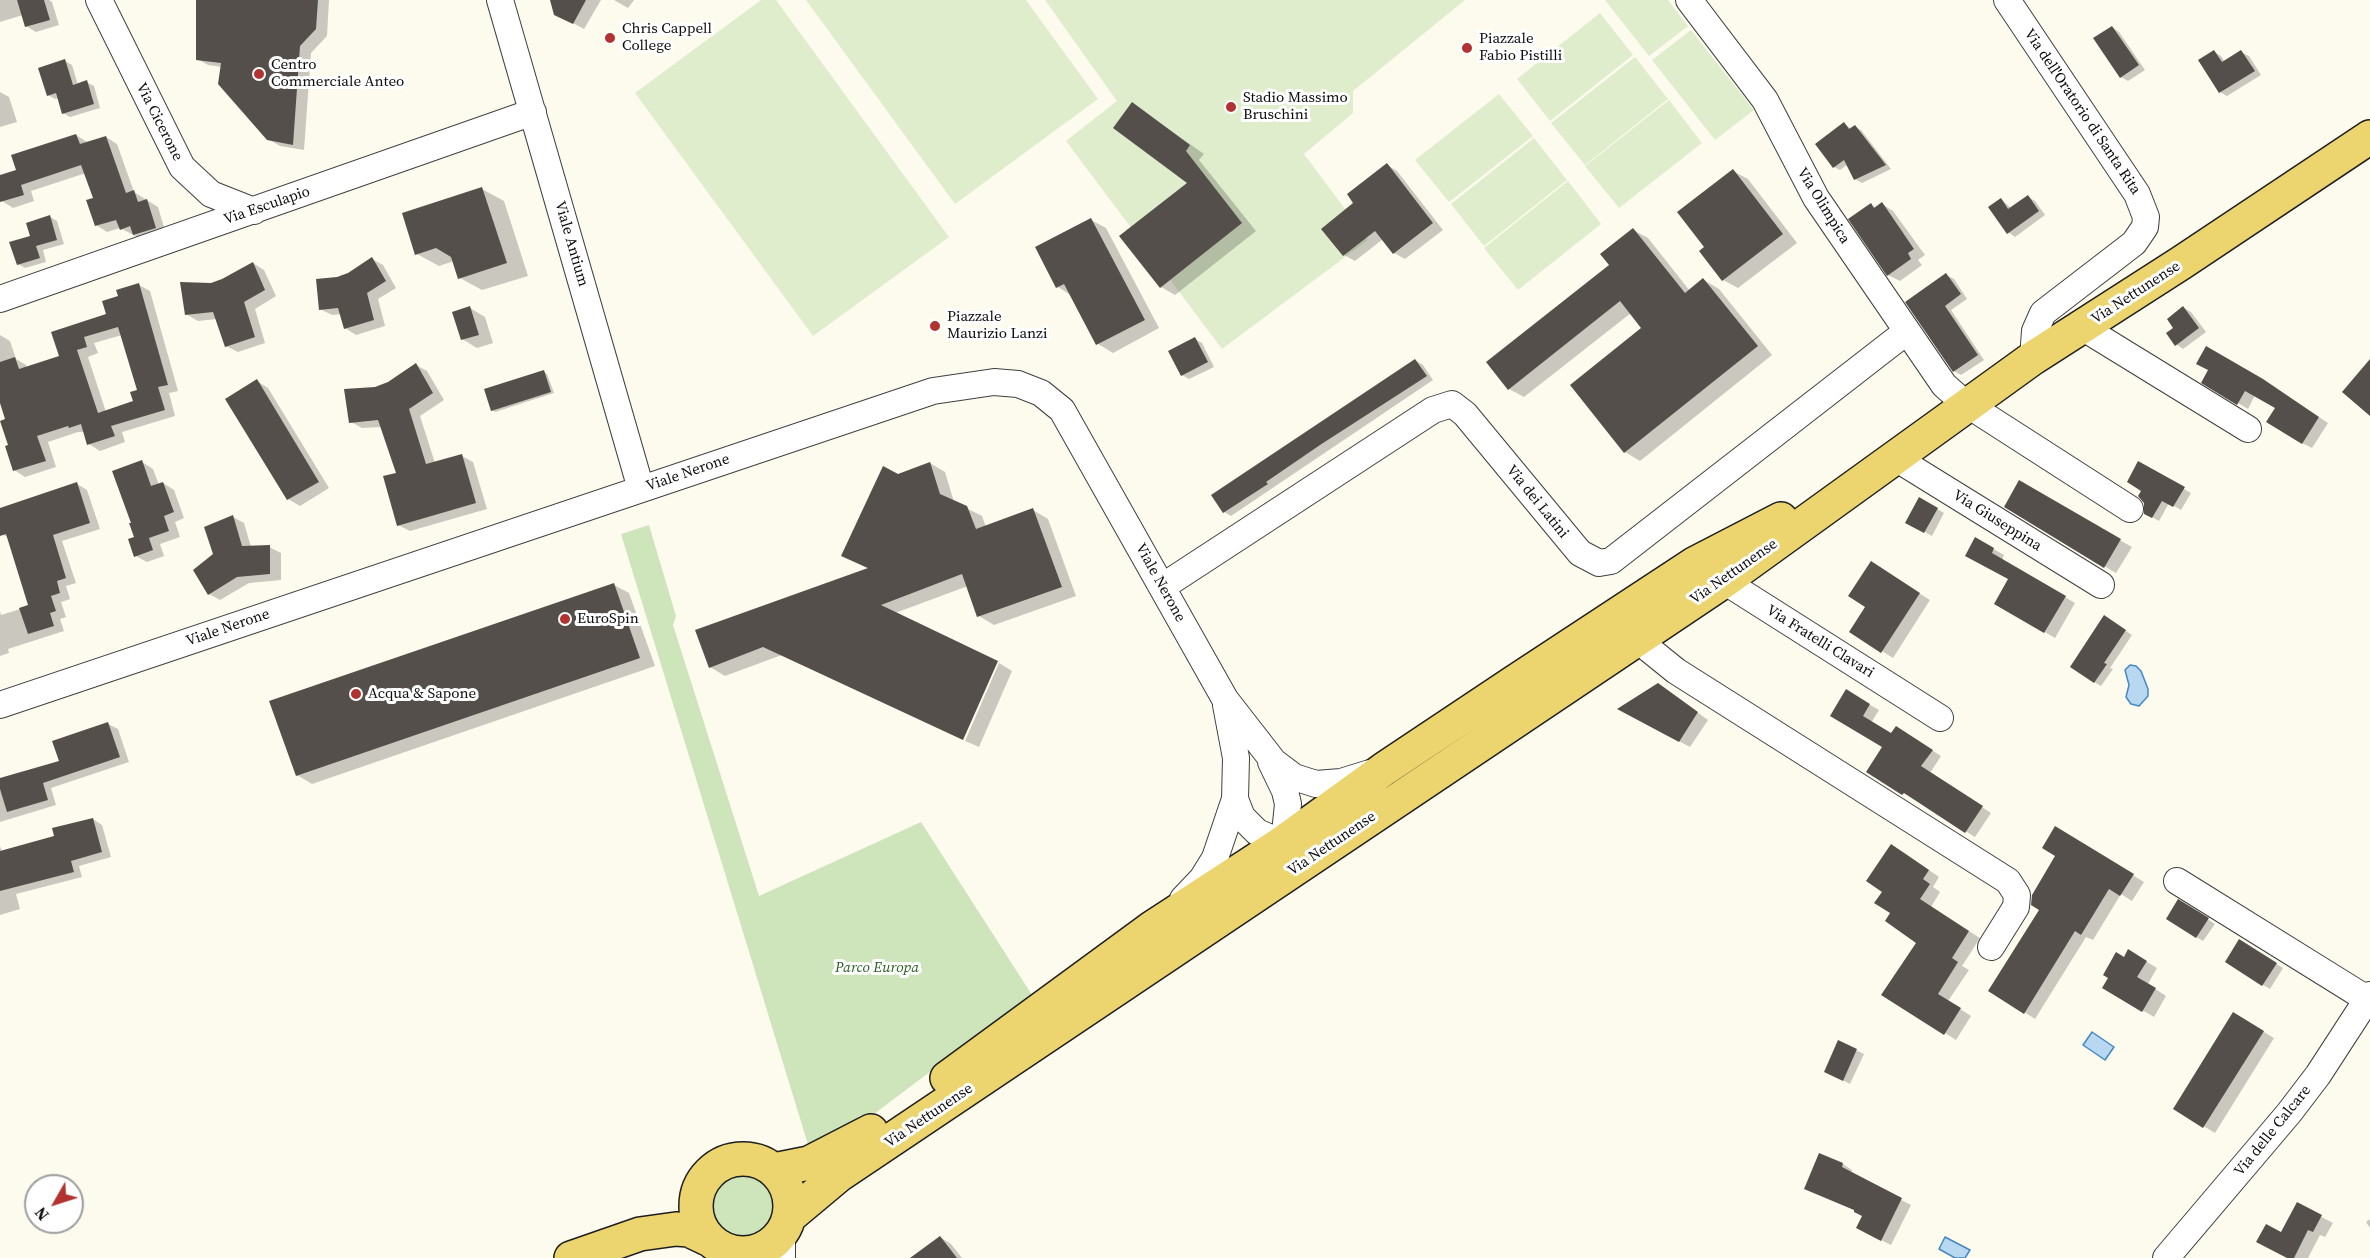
<!DOCTYPE html>
<html>
<head>
<meta charset="utf-8">
<style>
	body { margin:0 }
	#map { position:relative; width:2370px; height:1258px; overflow:hidden; background:#fdfbee; font-family:"Source Serif 4",serif }
	canvas { display:block }
	.north { position:absolute; left:24px; top:1174px; width:60px; height:60px; box-sizing:border-box; background:#fff; border:2px solid #9e9e9e; border-radius:50%; rotate:231deg; font-size:16px; font-weight:700; line-height:24px; text-align:center; color:#0d0d0d }
	.north::after { content:''; display:block; margin:auto; width:21px; height:27px; background:#b03332; clip-path:polygon(50% 0,100% 100%,50% 72%,0 100%) }
</style>
</head>
<body>
<div id="map">
<canvas width="2370" height="1258"></canvas>
<div class="north">N</div>
</div>
<script>
const g = document.querySelector('canvas').getContext('2d');
g.lineJoin = 'round';
function paint(path, color) { g.fillStyle = color; g.fill(path, 'evenodd'); }
const toPath = rows => new Path2D(rows.map(r => 'M' + r).join(''));
function strokePath(path, color, width, dash) { g.strokeStyle = color; g.lineWidth = width; g.lineCap = dash ? 'butt' : 'round'; g.setLineDash(dash || []); g.stroke(path); }
function write(font, color, halo, rows, align = 'center') {
  g.font = font + ' "Source Serif 4",serif'; g.lineWidth = 6; g.setLineDash([]); g.textBaseline = 'middle'; g.strokeStyle = halo; g.fillStyle = color; for (const [text, x, y, turn = 0] of rows) {
    g.save(); g.translate(x, y); g.rotate((+turn || 0) * Math.PI / 180); g.textAlign = isNaN(turn) ? turn : align; if (halo) g.strokeText(text, 0, 0); g.fillText(text, 0, 0); g.restore();
  }
}
paint(toPath([
	[649,525,676,616,673,625,759,896,921,822,1032,995,874,1114,861,1115,810,1151,621,534],
	'708 1206a36 36 0 1 1 72 0a36 36 0 1 1-72 0Z'
]), '#cee5bb');
paint(toPath([
	[761,0,776,0,949,237,813,336,635,93],
	[806,0,1026,0,1098,99,955,204],
	[1045,0,1465,0,1353,91,1353,113,1304,154,1368,240,1222,349,1066,141,1117,101],
	[1605,0,1668,0,1688,26,1649,56],
	[1600,13,1633,55,1550,121,1517,79],
	[1691,30,1754,110,1715,140,1652,60],
	[1635,57,1668,99,1585,165,1551,123],
	[1499,94,1533,136,1449,202,1415,160],
	[1669,100,1702,143,1619,208,1585,166],
	[1534,138,1567,180,1484,246,1451,204],
	[1568,181,1601,224,1518,290,1484,248]
]), '#dfedcc');
const water = toPath([
	[2130,665,2136,666,2141,671,2148,689,2148,696,2139,706,2131,704,2126,697,2129,685,2125,670,2130,665],
	[2092,1032,2114,1047,2105,1060,2083,1045,2092,1032],
	[1945,1237,1970,1250,1965,1258,1955,1258,1939,1249,1945,1237]
]);
paint(water, '#b7d8f0');
strokePath(water, '#4588c1', 1.5);
paint(toPath([
	[0,0,49,0,52,2,59,25,36,32,26,26,23,15,0,22],
	[197,0,329,0,327,36,311,53,304,150,280,146,268,139,222,67,208,65,197,59],
	[552,0,601,0,584,29,556,14],
	[614,0,634,0,628,8],
	[2112,27,2119,32,2145,70,2128,81,2121,77],
	[2214,52,2221,56,2225,62,2241,52,2249,56,2261,75,2227,96,2220,92],
	[65,61,72,65,78,85,86,82,94,86,100,108,70,117,63,113,59,98,55,99,48,95],
	[0,92,9,97,17,122,0,127],
	[1133,104,1204,154,1199,160,1256,231,1175,295,1161,287,1189,183],
	[1844,123,1851,129,1855,127,1861,130,1891,169,1862,183,1855,179,1848,164,1840,170,1834,167],
	[76,135,87,142,106,137,117,144,134,192,158,207,166,234,145,241,120,228,107,232,96,225,95,199,86,173,31,191,34,201,13,208,2,201,0,177,18,171],
	[1387,165,1397,171,1443,230,1405,259,1394,253,1383,239,1355,261,1344,255,1323,229,1355,203],
	[1733,171,1748,179,1797,243,1738,288,1723,280,1706,248],
	[482,189,504,201,528,276,482,290,460,278,454,261,439,266,417,254],
	[2028,197,2035,201,2045,215,2015,237,2008,232,2001,199,2011,208],
	[1882,204,1893,211,1925,255,1918,260,1922,265,1900,281,1888,275,1871,205,1876,208],
	[50,217,57,221,64,244,43,250,46,262,25,268,18,264,32,237],
	[1091,220,1106,228,1159,328,1113,353,1098,344,1072,296,1058,287],
	[1633,230,1648,238,1690,291,1704,280,1719,289,1772,355,1640,461,1625,452,1643,328,1631,313,1524,397,1509,389,1611,265],
	[372,259,383,265,396,288,378,299,385,326,356,335,345,328,342,314,332,315,320,309,337,278,349,274],
	[253,263,264,270,276,296,255,309,265,343,238,352,226,346,217,319,198,321,186,314,211,284,223,280],
	[1946,275,1954,279,1967,299,1951,310,1984,360,1961,375,1954,371,1908,303],
	[139,285,150,291,178,391,169,393,175,416,122,432,125,442,100,451,89,444,85,432,78,432,48,442,56,467,25,477,14,470,7,420,0,399,0,335,10,341,16,359,26,365,27,368,61,357,108,315,120,297],
	[122,335,139,391,135,402,106,412,88,357,98,353,94,343],
	[470,308,485,317,493,343,477,348,462,339],
	[2184,308,2191,312,2206,332,2183,349,2176,344,2175,328],
	[1195,339,1202,343,1214,367,1189,379,1182,375],
	[1415,360,1423,365,1433,380,1231,516,1224,512],
	[416,365,427,371,444,400,420,416,435,463,462,456,473,462,487,509,410,531,398,525,398,474,381,427,362,428,351,422,375,389,389,383],
	[544,372,547,374,554,393,495,412,492,410],
	[257,381,268,388,329,488,300,506,288,499,227,399],
	[2203,382,2273,387,2328,423,2312,448,2302,443,2277,408,2255,395,2248,409],
	[142,462,153,469,159,485,163,483,174,490,184,518,175,522,180,537,160,544,164,556,147,562,136,556],
	[930,463,945,472,954,502,982,516,986,527,1033,510,1048,519,1076,596,994,625,979,616,968,586,725,676,710,667,869,569,843,556,898,475],
	[2139,463,2191,493,2181,510,2169,503,2159,521,2145,513],
	[2019,483,2132,547,2116,573,2006,507],
	[77,484,87,490,100,529,62,541,76,583,66,586,70,599,61,602,66,617,60,619,64,631,8,649,9,653,0,656,0,611,1,615,30,606,8,537,3,535,0,524,0,509],
	[1920,499,1944,513,1932,536,1907,522],
	[233,517,244,523,251,547,269,547,281,553,281,580,249,583,220,600,209,594,215,555],
	[1976,539,2004,555,2002,560,2075,603,2055,638,1996,603,2010,579],
	[1882,570,1930,600,1893,658,1882,651,1867,606],
	[614,585,629,593,655,666,312,784,297,775],
	[2112,622,2132,635,2110,668,2113,669,2101,686,2094,682],
	[999,663,1012,671,979,747,965,741],
	[1669,692,1708,720,1690,747,1630,715],
	[1847,692,1879,710,1871,723,1892,735,1905,733,1941,756,1930,773,1991,813,1975,837,1868,771,1884,746,1833,716],
	[108,724,118,729,129,762,51,788,56,805,0,822,0,780,61,762],
	[93,819,102,825,111,857,79,866,82,877,16,894,20,909,0,915,0,846,2,852,56,837],
	[2056,828,2144,882,2132,901,2121,894,2093,940,2086,937,2035,1019,2024,1012,2041,909,2057,855],
	[1903,852,1939,877,1933,887,1940,892,1931,907,1980,938,1962,966,1969,970,1948,1001,1971,1016,1956,1040,1945,1033,1919,943,1892,913,1884,891],
	[2179,901,2215,924,2203,941,2196,937],
	[2247,945,2283,968,2270,989,2263,985],
	[2129,951,2157,968,2148,984,2166,996,2154,1017,2104,988],
	[2234,1014,2274,1038,2215,1133,2175,1109],
	[1839,1042,1864,1054,1850,1084,1833,1075],
	[1820,1155,1843,1164,1852,1170,1851,1174,1911,1205,1891,1245,1867,1233,1863,1216,1856,1211],
	[2297,1204,2333,1223,2325,1237,2320,1235,2308,1258,2289,1258],
	[2370,1219,2370,1228,2366,1222],
	[940,1237,951,1244,962,1258,913,1258]
]), '#0003');
paint(toPath([
	[17,0,44,0,50,20,25,27],
	[196,0,318,0,316,29,300,46,293,145,267,140,218,84,221,63,196,60],
	[550,0,586,0,573,24,554,15],
	[2112,26,2139,65,2120,78,2093,38],
	[2214,50,2222,62,2241,50,2255,71,2219,93,2198,60],
	[65,59,73,85,87,80,94,104,62,114,56,93,47,96,38,68],
	[1132,102,1190,145,1186,151,1242,223,1160,288,1119,236,1187,183,1113,128],
	[1844,122,1849,129,1855,125,1886,165,1854,180,1844,160,1833,168,1815,144],
	[76,134,80,144,106,136,126,193,134,190,138,202,147,199,156,228,133,235,130,226,120,230,116,220,95,226,86,200,93,198,81,165,21,185,24,195,0,202,0,175,16,170,11,155],
	[1387,163,1433,223,1393,254,1375,231,1343,256,1321,229,1353,203,1347,194],
	[1733,169,1783,234,1722,281,1699,251,1704,247,1677,212],
	[482,187,507,263,458,279,451,257,436,248,415,255,402,213],
	[2028,195,2039,211,2007,234,1988,207,2001,198,2008,209],
	[1882,202,1914,249,1908,253,1911,259,1887,276,1848,219,1871,203,1874,208],
	[50,215,57,240,36,246,40,258,17,265,9,242,30,236,26,223],
	[1091,218,1145,320,1096,345,1064,284,1056,288,1035,247],
	[1633,228,1685,293,1703,278,1758,346,1624,453,1570,385,1641,328,1620,301,1508,390,1486,362,1609,265,1600,254],
	[372,257,386,281,367,293,374,320,344,329,338,308,319,310,316,279,337,277,348,273],
	[253,262,265,290,244,302,255,337,225,347,213,312,185,315,180,282,211,283,222,279],
	[1946,273,1961,294,1945,306,1978,355,1953,372,1905,302],
	[139,283,168,385,158,387,165,410,111,426,115,436,87,445,81,424,69,428,68,426,37,436,46,461,13,471,5,446,8,445,0,421,5,419,0,403,0,362,15,357,19,369,59,356,51,332,106,314,102,301,118,296,116,290],
	[118,327,137,390,130,392,133,401,98,413,77,350,87,347,84,337],
	[470,306,479,335,461,340,452,312],
	[2183,306,2199,328,2175,346,2166,333,2173,328,2167,319],
	[1195,337,1208,362,1181,376,1168,351],
	[2206,346,2263,379,2319,417,2302,444,2266,422,2275,408,2245,391,2237,405,2201,383,2208,370,2196,364],
	[1415,359,1427,376,1320,445,1266,482,1268,484,1223,513,1211,495],
	[2370,359,2370,416,2342,392],
	[416,363,433,393,409,409,426,464,462,454,476,503,397,526,383,476,396,473,378,420,349,423,344,389,375,387,388,382],
	[544,370,551,392,491,411,484,389],
	[257,379,319,482,287,500,225,399],
	[142,460,151,486,163,482,174,512,164,516,169,531,149,538,153,550,134,557,128,539,134,537,129,523,131,523,112,471],
	[2138,461,2185,487,2173,507,2162,501,2152,518,2144,514,2144,503,2138,496,2141,491,2127,482],
	[930,462,940,494,967,506,976,529,1033,508,1062,587,977,617,962,574,881,605,998,661,963,740,763,647,709,668,695,630,868,568,841,556,883,466,898,474],
	[2019,480,2121,539,2104,568,2004,507],
	[77,482,90,523,53,535,66,578,57,581,60,593,51,596,56,611,50,613,54,626,28,634,19,608,28,605,6,534,0,536,0,508],
	[1919,497,1938,508,1924,533,1905,523],
	[233,515,242,546,270,545,270,574,237,577,208,595,193,570,213,554,204,527],
	[1975,537,1994,548,1992,553,2066,596,2044,633,1994,604,2008,579,1965,556],
	[1871,561,1920,593,1881,653,1849,632,1865,607,1848,596],
	[614,583,640,658,296,776,269,701],
	[2104,615,2126,630,2104,663,2107,664,2094,683,2070,667],
	[1658,683,1698,712,1679,742,1617,709],
	[1846,689,1870,704,1863,716,1891,733,1896,726,1933,750,1921,766,1983,806,1965,833,1904,793,1902,795,1866,772,1882,747,1830,716],
	[108,722,120,757,43,783,48,800,7,812,0,789,0,778,59,761,52,741],
	[93,818,102,852,71,861,74,872,0,891,0,851,54,836,52,828],
	[2055,826,2134,874,2120,896,2109,889,2081,935,2075,931,2024,1014,1988,991,2039,910,2031,905,2032,895,2055,856,2042,848],
	[1891,844,1929,870,1923,879,1930,884,1920,899,1969,931,1952,958,1958,962,1938,994,1961,1008,1944,1035,1881,995,1916,943,1885,921,1890,913,1874,903,1882,892,1866,881],
	[2178,899,2209,918,2196,938,2166,919],
	[2239,939,2277,963,2262,986,2225,962],
	[2128,949,2147,961,2137,977,2156,988,2142,1012,2102,988,2108,978,2103,975,2116,952,2124,957],
	[2233,1012,2264,1031,2203,1128,2173,1109],
	[1838,1040,1857,1049,1843,1081,1824,1072],
	[1819,1153,1843,1163,1842,1167,1902,1198,1881,1241,1856,1228,1862,1216,1854,1212,1854,1210,1804,1189],
	[2297,1202,2322,1215,2313,1232,2308,1230,2294,1258,2287,1258,2256,1242,2266,1224,2281,1232],
	[940,1236,957,1258,910,1258]
]), '#544f4a');
const minor = toPath([
	[99,0,182,167,211,194,254,211],
	[500,0,641,489],
	[1689,0,1765,100,1816,198,1944,385,1962,401,2130,509],
	[2007,0,2137,194,2146,217,2145,227,2134,243,2043,313,2035,331,2033,358],
	[0,299,533,112],
	[2082,327,2248,429],
	[1894,457,2101,585],
	[1714,568,1724,581,1940,718],
	[1162,587,1433,410,1452,404,1465,414,1580,553,1599,563,1611,561,1906,332],
	[1626,626,1650,650,1676,671,2008,881,2017,895,2016,907,1991,947],
	[0,705,933,391,994,382,1018,384,1041,393,1062,410,1225,699,1274,762,1294,777,1316,784,1341,782,1370,773],
	[1271,762,1285,791,1288,804,1285,833,1278,852],
	[1235,799,1242,817,1257,832,1282,843,1297,847],
	[2177,881,2367,999],
	[1183,899,1202,879,1215,858,1235,799,1236,758,1226,705],
	[736,1253,741,1258],
	[782,1258,782,1234],
	[2166,1258,2289,1113,2318,1075,2370,995]
]);
const major = toPath([
	[947,1078,1153,927,1282,843,1384,769,1513,683,1694,564,1781,519],
	'696 1206a47 47 0 1 1 94 0a47 47 0 1 1-94 0Z',
	[774,1170,809,1163,871,1131],
	[790,1216,839,1175,1724,581,2033,358,2181,263,2370,137],
	[571,1258,640,1234,676,1229,689,1230,710,1240]
]);
strokePath(minor, '#404040', 28);
strokePath(major, '#1e1e1e', 36);
strokePath(minor, '#fff', 26);
strokePath(major, '#ecd56f', 33);
for (const [x, y, r, color] of [
	[610,38,6,"#b03332"],
	[1467,48,6,"#b03332"],
	[259,74,6,"#b03332"],
	[1231,107,6,"#b03332"],
	[935,326,6,"#b03332"],
	[565,619,6,"#b03332"],
	[356,694,6,"#b03332"]
]) { const dot = new Path2D(); dot.arc(x, y, r, 0, 2 * Math.PI); g.fillStyle = color; g.fill(dot); strokePath(dot, '#fff', 2); }
write('15px', '#0d0d0d', '#fff', [
	["Chris Cappell",622,29],
	["College",622,46],
	["Piazzale",1479,39],
	["Fabio Pistilli",1479,56],
	["Centro",271,65],
	["Commerciale Anteo",271,82],
	["Stadio Massimo",1243,98],
	["Bruschini",1243,115],
	["Piazzale",947,317],
	["Maurizio Lanzi",947,334],
	["EuroSpin",577,619],
	["Acqua & Sapone",368,694]
], 'left');
write('15px', '#0d0d0d', '#fff', [
	["Via dell'Oratorio di Santa Rita",2082,112,56],
	["Via Cicerone",159,122,63],
	["Via Esculapio",267,206,-19],
	["Via Olimpica",1823,206,58],
	["Viale Antium",571,244,74],
	["Via Nettunense",2136,293,-33],
	["Viale Nerone",688,473,-19],
	["Via dei Latini",1537,502,51],
	["Via Giuseppina",1997,521,32],
	["Via Nettunense",1734,572,-35],
	["Viale Nerone",1160,583,61],
	["Viale Nerone",228,628,-19],
	["Via Fratelli Clavari",1820,642,32],
	["Via Nettunense",1332,844,-34],
	["Via Nettunense",929,1116,-34],
	["Via delle Calcare",2273,1131,-51]
]);
write('italic 15px', '#2c5e23', '#fff', [
	["Parco Europa",877,968]
]);
</script>
</body>
</html>
